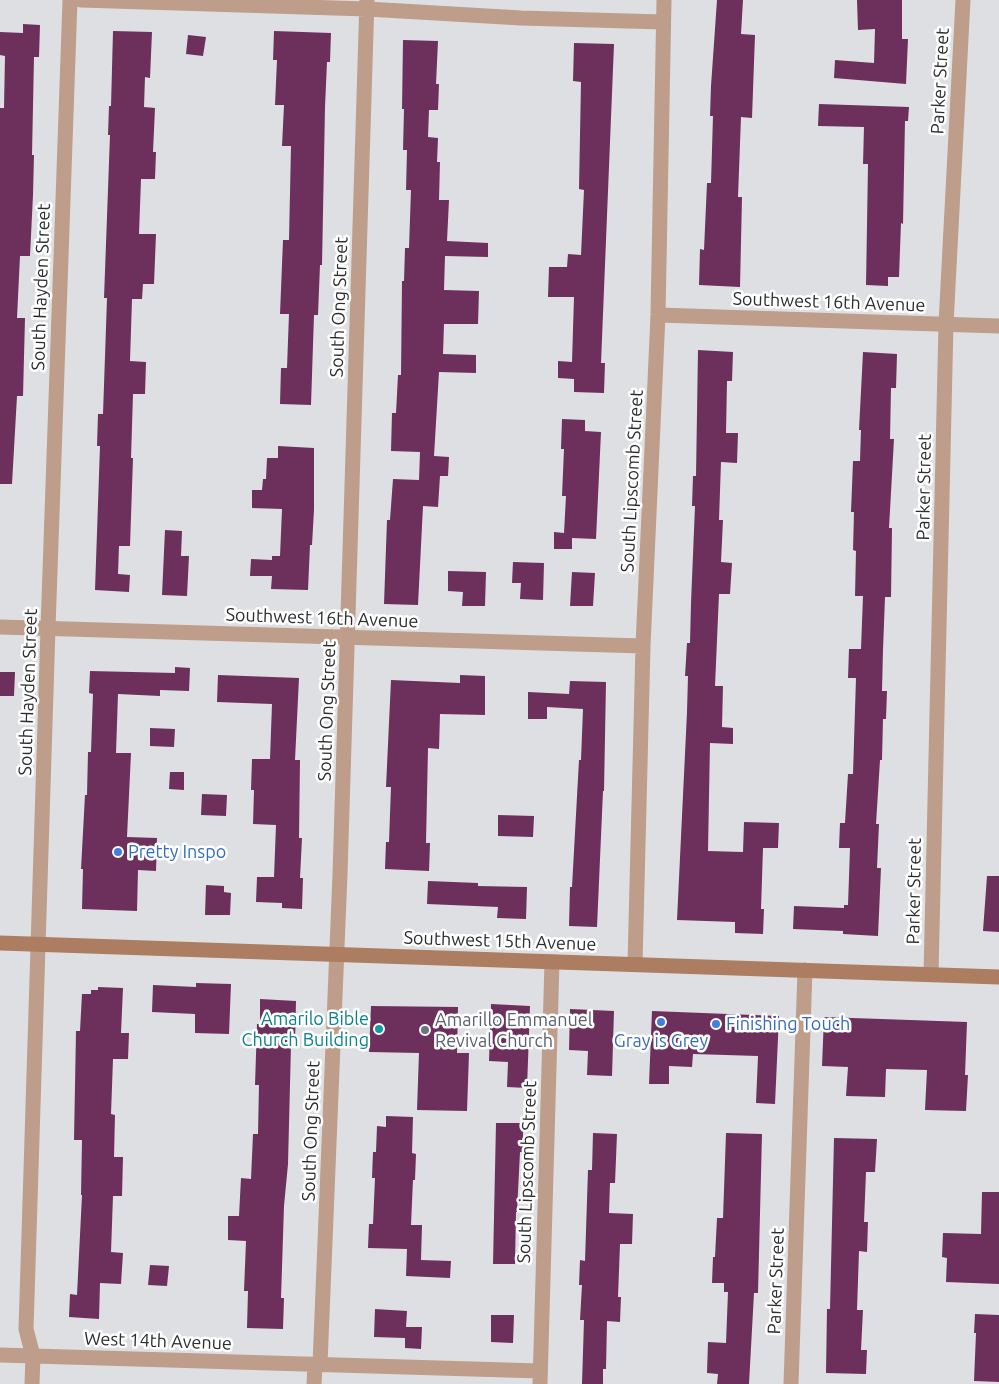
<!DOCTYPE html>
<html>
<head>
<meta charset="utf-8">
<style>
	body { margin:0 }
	canvas { display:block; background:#dddfe2 }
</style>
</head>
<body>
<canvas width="999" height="1384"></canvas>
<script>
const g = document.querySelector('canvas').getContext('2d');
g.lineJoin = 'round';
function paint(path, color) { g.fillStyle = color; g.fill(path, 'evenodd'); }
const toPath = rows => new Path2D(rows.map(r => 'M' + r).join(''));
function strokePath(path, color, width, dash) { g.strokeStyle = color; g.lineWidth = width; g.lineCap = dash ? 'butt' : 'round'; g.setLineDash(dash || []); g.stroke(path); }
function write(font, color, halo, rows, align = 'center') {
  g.font = font + ' Ubuntu,sans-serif'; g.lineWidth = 5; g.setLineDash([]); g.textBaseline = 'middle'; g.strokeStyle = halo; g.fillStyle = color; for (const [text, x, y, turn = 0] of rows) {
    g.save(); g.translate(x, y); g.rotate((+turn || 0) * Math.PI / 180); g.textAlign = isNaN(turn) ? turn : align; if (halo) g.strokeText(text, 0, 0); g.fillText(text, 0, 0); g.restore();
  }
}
paint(toPath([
	[717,0,743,0,741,34,755,35,752,118,741,117,738,197,742,197,740,287,699,285,700,249,704,250,707,183,711,183,713,116,710,116,711,86],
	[857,0,902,0,902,39,908,39,906,84,834,78,835,60,874,63,875,29,858,30],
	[23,24,40,25,39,57,34,57,32,155,34,155,33,195,30,256,20,256,17,318,25,318,23,396,17,396,12,484,0,484,0,108,4,108,5,56,0,55,0,32,23,33],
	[113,31,152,32,150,78,145,77,144,107,155,108,153,152,156,152,155,179,141,179,139,234,156,234,154,284,143,284,142,299,132,299,130,361,146,362,145,394,133,394,131,458,133,458,130,546,119,546,118,574,130,575,129,592,95,590,100,446,97,446,98,414,103,414,107,298,104,298,110,135,108,135,109,106,111,106],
	[274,31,331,33,330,62,327,62,325,107,322,265,320,265,318,315,314,315,311,405,280,404,281,368,287,368,289,314,280,314,283,240,289,240,291,146,282,146,284,105,275,105,277,60,273,60],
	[188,35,206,37,203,56,186,54],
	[403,40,438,41,436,84,439,84,438,110,429,110,428,137,438,138,437,162,440,162,439,200,449,200,447,241,488,243,488,257,445,256,444,290,479,291,478,324,444,324,443,354,476,355,476,373,439,372,434,456,449,457,448,476,440,476,438,507,423,506,418,605,384,604,387,520,390,520,393,479,419,480,420,452,391,451,392,413,396,413,398,375,401,375,402,281,404,281,405,248,409,248,411,190,406,190,407,150,403,150,404,109,402,109],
	[574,43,614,44,601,363,605,363,604,393,574,392,574,379,558,378,558,361,572,362,574,297,548,297,549,267,567,267,568,254,581,255,584,190,579,189,581,82,573,81],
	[819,104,909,107,908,121,905,121,903,224,901,223,899,277,888,277,888,286,866,285,868,164,863,164,864,127,818,126],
	[698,350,733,352,732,381,727,381,726,433,738,433,737,463,721,462,719,520,723,520,721,562,732,563,730,594,719,594,715,686,723,686,722,727,733,728,733,744,710,743,708,851,743,852,744,822,779,823,778,848,763,848,761,909,764,909,763,934,735,933,735,922,677,920,687,712,688,676,685,676,687,643,690,643,691,603,695,506,692,506,693,476,696,476],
	[863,352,897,354,896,388,891,388,890,439,894,439,889,528,892,528,891,597,885,597,883,650,882,691,887,691,886,719,883,719,882,760,880,760,876,824,879,824,877,868,881,868,878,936,843,934,843,931,793,929,794,906,844,908,844,905,848,905,850,848,839,848,840,823,845,823,848,774,853,774,856,678,848,678,849,649,861,649,863,596,855,596,856,551,853,550,854,512,851,512,853,461,860,461,861,430,859,430],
	[562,419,585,420,585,431,601,432,596,539,572,538,572,549,554,549,554,532,564,533,566,496,562,496,564,449,561,449],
	[278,446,314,448,314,510,312,545,310,545,308,590,271,589,272,576,250,576,251,559,272,560,272,556,280,556,282,509,252,508,252,490,262,490,263,479,266,479,267,458,278,458],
	[165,530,182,531,181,556,189,556,187,596,162,595],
	[513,562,544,563,543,600,520,599,521,583,512,583],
	[448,571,486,572,485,606,462,606,463,592,448,591],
	[572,572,595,573,593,606,570,606],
	[175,667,190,668,189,691,160,690,160,696,118,694,116,753,131,753,127,837,157,838,156,871,138,870,137,911,82,909,83,869,81,869,85,795,87,795,88,752,91,752,93,694,89,693,90,671,175,673],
	[0,672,15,672,14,696,0,696],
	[218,675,299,678,295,760,300,760,299,838,302,838,300,878,303,878,302,909,282,908,282,903,256,902,257,877,274,877,276,825,253,824,254,790,251,790,252,759,270,759,272,704,217,702],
	[460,675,485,676,485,715,440,714,439,749,428,748,426,843,430,843,429,871,385,869,386,842,389,842,391,787,386,787,391,680,460,683],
	[570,681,606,682,604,791,603,791,597,927,569,926,570,887,572,887,579,760,581,760,583,709,547,707,547,719,528,719,528,692,569,694],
	[150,728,175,729,174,747,150,746],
	[170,772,184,772,184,790,169,789],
	[202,794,227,795,226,816,201,815],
	[498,815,534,816,533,837,498,836],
	[987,876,999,876,999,932,983,931],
	[428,881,478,883,478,886,527,887,526,919,497,918,498,907,427,904],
	[206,885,224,886,224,892,231,893,230,915,205,915],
	[196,983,231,984,229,1034,195,1033,195,1014,152,1012,153,985,196,987],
	[98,987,123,988,121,1033,129,1033,128,1059,113,1059,111,1114,115,1115,114,1157,123,1157,122,1196,113,1196,111,1252,123,1253,121,1284,100,1283,99,1319,69,1317,70,1294,77,1295,82,1195,81,1195,82,1140,74,1140,76,1031,80,1031,82,994,91,994,91,990,98,990],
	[260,999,296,1001,295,1045,291,1045,288,1164,284,1206,281,1298,284,1298,283,1329,247,1328,248,1291,244,1291,246,1241,228,1240,228,1216,239,1216,241,1178,251,1179,253,1134,258,1134,259,1085,255,1085,257,1024,260,1024],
	[491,1004,530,1006,527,1088,507,1087,508,1062,489,1061],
	[371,1006,458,1007,457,1053,469,1053,467,1111,417,1110,419,1053,369,1052],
	[570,1009,614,1011,612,1076,587,1075,588,1051,569,1050],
	[652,1011,779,1016,775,1104,756,1103,758,1056,693,1054,692,1067,669,1066,669,1084,649,1084],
	[824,1017,967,1022,965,1075,968,1075,966,1111,925,1110,927,1070,886,1069,885,1097,846,1096,848,1067,822,1066],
	[386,1116,413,1117,412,1153,416,1154,415,1180,413,1180,411,1225,422,1225,421,1260,451,1261,450,1278,406,1276,407,1249,368,1248,369,1224,373,1224,375,1178,372,1178,373,1152,376,1152,377,1126,386,1127],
	[496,1123,523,1123,523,1152,520,1152,517,1212,516,1212,515,1264,493,1264],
	[593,1133,617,1134,615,1183,610,1183,609,1213,633,1214,632,1244,620,1244,618,1297,621,1297,620,1322,607,1321,606,1369,603,1369,603,1384,582,1384,584,1320,580,1320,582,1285,579,1285,580,1260,585,1261,588,1170,592,1170],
	[726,1133,762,1134,758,1293,754,1293,749,1384,717,1384,718,1374,707,1373,708,1342,726,1343,728,1292,724,1292,724,1283,712,1283,713,1257,715,1257,717,1218,723,1218],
	[834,1138,877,1139,875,1172,866,1172,864,1222,868,1222,867,1252,859,1251,857,1310,863,1310,861,1350,867,1350,866,1374,826,1373,827,1309,830,1309],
	[982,1192,999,1192,999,1284,946,1282,947,1258,942,1257,943,1233,981,1234],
	[150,1265,169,1266,167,1286,148,1285],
	[375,1309,407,1311,406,1327,422,1327,421,1349,405,1348,405,1338,374,1337],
	[975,1314,999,1315,999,1382,974,1381,976,1333,974,1333],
	[491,1315,514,1315,513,1343,491,1342]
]), '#6d305d');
strokePath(toPath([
	[81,0,367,9,521,18,663,22],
	[931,974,946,324,963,0],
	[0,1355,540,1371],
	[320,1364,340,874,367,0],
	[32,1384,33,1356,26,1329,48,628,70,0],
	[314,1384,315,1364],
	[540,1384,552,962],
	[791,1384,805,970]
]), '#be9e8a', 15);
strokePath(toPath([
	[658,315,999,326],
	[0,627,643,646],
	[635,964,643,646,658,315,664,0]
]), '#be9e8a', 15);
strokePath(toPath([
	[0,943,999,977]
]), '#ac7d60', 15);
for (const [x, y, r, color] of [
	[118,852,5,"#3f7fe0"],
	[661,1022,5,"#3f7fe0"],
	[716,1024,5,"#3f7fe0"],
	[379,1029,5,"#0f9aa8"],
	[425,1030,5,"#6b7280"]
]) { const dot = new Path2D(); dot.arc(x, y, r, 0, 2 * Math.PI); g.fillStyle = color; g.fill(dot); strokePath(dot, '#fff', 2); }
write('18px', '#2d2e2f', '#fff', [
	["Parker Street",940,81,-87],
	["South Hayden Street",41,287,-88],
	["Southwest 16th Avenue",829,302,2],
	["South Ong Street",339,307,-88],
	["South Lipscomb Street",632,481,-87],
	["Parker Street",924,487,-89],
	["Southwest 16th Avenue",322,618,2],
	["South Hayden Street",28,692,-88],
	["South Ong Street",327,711,-88],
	["Parker Street",914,891,-89],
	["Southwest 15th Avenue",500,941,2],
	["South Ong Street",311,1131,-88],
	["South Lipscomb Street",527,1172,-88],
	["Parker Street",776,1281,-88],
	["West 14th Avenue",158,1341,2]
]);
write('18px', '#366cbe', '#fff', [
	["Pretty Inspo",128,852],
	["Finishing Touch",726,1024],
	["Gray is Grey",661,1041,"center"]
], 'left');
write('18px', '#0d838f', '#fff', [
	["Amarilo Bible",369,1019],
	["Church Building",369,1040]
], 'right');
write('18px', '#5b616d', '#fff', [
	["Amarillo Emmanuel",435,1020],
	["Revival Church",435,1041]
], 'left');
</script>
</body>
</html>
